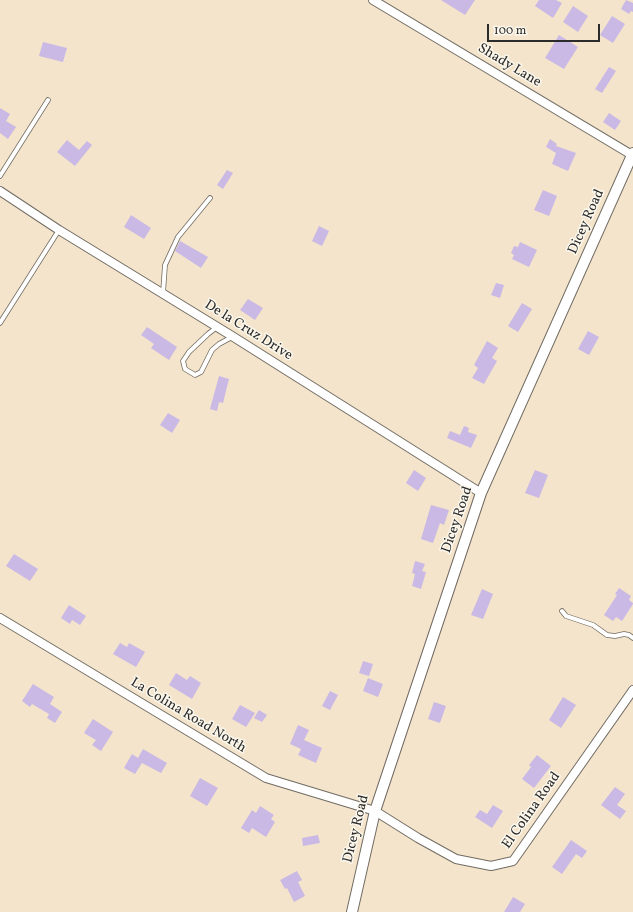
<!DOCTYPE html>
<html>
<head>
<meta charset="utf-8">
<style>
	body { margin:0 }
	#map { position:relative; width:633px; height:912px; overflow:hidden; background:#f4e4cb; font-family:Vollkorn,serif }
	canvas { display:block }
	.scale { position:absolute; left:487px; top:24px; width:113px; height:18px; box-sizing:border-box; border:2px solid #2b2b2b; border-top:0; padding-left:5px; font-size:12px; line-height:14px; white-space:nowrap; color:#2b2b2b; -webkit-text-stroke:3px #fbf7ec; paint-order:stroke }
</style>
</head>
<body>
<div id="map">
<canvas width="633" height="912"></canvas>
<div class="scale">100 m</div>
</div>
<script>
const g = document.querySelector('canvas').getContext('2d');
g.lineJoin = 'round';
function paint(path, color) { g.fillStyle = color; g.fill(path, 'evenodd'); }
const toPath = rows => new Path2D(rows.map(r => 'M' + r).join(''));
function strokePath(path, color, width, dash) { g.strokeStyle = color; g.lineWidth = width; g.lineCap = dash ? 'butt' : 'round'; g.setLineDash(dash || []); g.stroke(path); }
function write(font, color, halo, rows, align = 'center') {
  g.font = font + ' Vollkorn,serif'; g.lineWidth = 3; g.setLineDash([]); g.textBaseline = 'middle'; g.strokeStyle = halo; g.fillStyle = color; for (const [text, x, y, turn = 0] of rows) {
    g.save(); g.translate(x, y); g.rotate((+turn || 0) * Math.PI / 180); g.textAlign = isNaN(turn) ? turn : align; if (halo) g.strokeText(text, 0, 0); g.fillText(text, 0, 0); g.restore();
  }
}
paint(toPath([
	[441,0,475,0,465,15],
	[539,0,556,0,562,3,553,18,535,6],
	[626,0,633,3,633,12,631,11,629,14,621,9],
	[573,6,588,16,578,32,563,22],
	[612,16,625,24,613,43,600,35],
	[559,35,578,47,564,69,545,58],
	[43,42,67,48,63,62,39,56],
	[609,67,616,71,602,93,595,89],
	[0,108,10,114,6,121,16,127,8,139,0,133],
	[609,113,621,121,615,130,603,122],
	[550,139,557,144,556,146,576,153,568,171,552,164,556,153,546,147],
	[67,140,79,150,87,141,92,145,75,166,57,152],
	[227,170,233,173,223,189,217,185],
	[543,190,557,196,549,216,534,210],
	[131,215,151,228,144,239,124,227],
	[319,226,329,231,322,246,312,241],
	[180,241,208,257,201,268,175,251],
	[520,242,537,250,529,267,512,259,514,255,511,253,514,246,518,247],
	[496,283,504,285,500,298,491,295],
	[248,299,263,308,255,320,240,310],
	[522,303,532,309,518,332,508,326],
	[147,327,177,347,169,360,151,348,154,344,141,335],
	[588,331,599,337,589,355,578,349],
	[487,341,498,348,492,358,497,361,484,384,472,378,478,368,474,365],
	[219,376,229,379,223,403,219,402,217,411,210,409],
	[168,413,180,420,172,433,160,425],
	[464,426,469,428,468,432,477,435,471,448,447,438,450,431,460,435],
	[414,470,426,478,418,491,406,483],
	[535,470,548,475,539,498,525,493],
	[431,505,449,510,444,525,440,523,433,543,421,539],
	[14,554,38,569,30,581,6,566],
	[415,561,425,564,422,571,426,572,421,589,412,586,415,574,412,573],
	[619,588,631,596,629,600,633,603,633,604,622,621,616,617,613,621,604,615,617,595,615,594],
	[482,589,493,594,483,619,471,615],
	[69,605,86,616,80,625,72,620,70,624,61,618],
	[120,643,127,647,129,643,145,652,136,667,113,654],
	[363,661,373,664,369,676,359,673],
	[176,673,187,680,190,676,201,683,192,699,169,685],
	[368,678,383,684,378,697,363,691],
	[33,684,54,697,50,704,62,712,55,723,47,718,49,714,32,704,30,707,22,701],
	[330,691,338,695,330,710,322,706],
	[563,697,576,705,561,728,549,720],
	[434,702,446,706,440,723,428,719],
	[240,705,255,713,246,727,232,719],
	[259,710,267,715,262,722,254,718],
	[93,719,113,732,101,751,92,745,96,740,84,733],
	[298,725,309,730,304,740,322,748,316,763,298,755,301,749,290,744],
	[143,749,167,763,161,773,142,763,135,774,124,768,132,754,138,758],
	[537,755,551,766,534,788,522,779,531,767,529,765],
	[200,778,218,788,207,806,190,796],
	[615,787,625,794,617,805,626,811,620,819,601,805],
	[493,805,503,811,492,828,475,817,480,810,487,814],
	[260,806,274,815,271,819,275,822,266,837,252,828,249,833,241,828,252,810,256,813],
	[318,835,320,843,303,846,302,838],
	[571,840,587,851,582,858,576,854,562,874,552,867],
	[297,871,302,880,298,882,305,896,294,902,287,888,285,889,280,880],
	[513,897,525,904,520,912,504,912]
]), '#cab9e4');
const service = toPath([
	[0,176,48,100],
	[163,293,165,265,178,237,210,198],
	[0,323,59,230],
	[217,327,208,334,189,352,183,361,185,369,195,375,201,372,212,350,219,344,232,337],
	[562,611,566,616,593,625,607,635,615,636,624,634,629,635,633,638]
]);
const minor = toPath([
	[373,0,632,155],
	[0,191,59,230,232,336,481,493],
	[0,618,266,778,375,811,418,838,456,859,491,866,513,861,633,690]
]);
const tertiary = toPath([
	[352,912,375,811,481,493,633,153]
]);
strokePath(service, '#716c63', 5.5);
strokePath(minor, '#716c63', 10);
strokePath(tertiary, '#716c63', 12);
strokePath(service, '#fff', 4);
strokePath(minor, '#fff', 8);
strokePath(tertiary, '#fff', 10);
write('14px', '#2b2b2b', '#fbf7ec', [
	["Shady Lane",509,66,31],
	["Dicey Road",587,222,-66],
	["De la Cruz Drive",248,331,32],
	["Dicey Road",458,520,-71],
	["La Colina Road North",188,716,31],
	["El Colina Road",532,811,-55],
	["Dicey Road",357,829,-76]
]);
</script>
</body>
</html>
